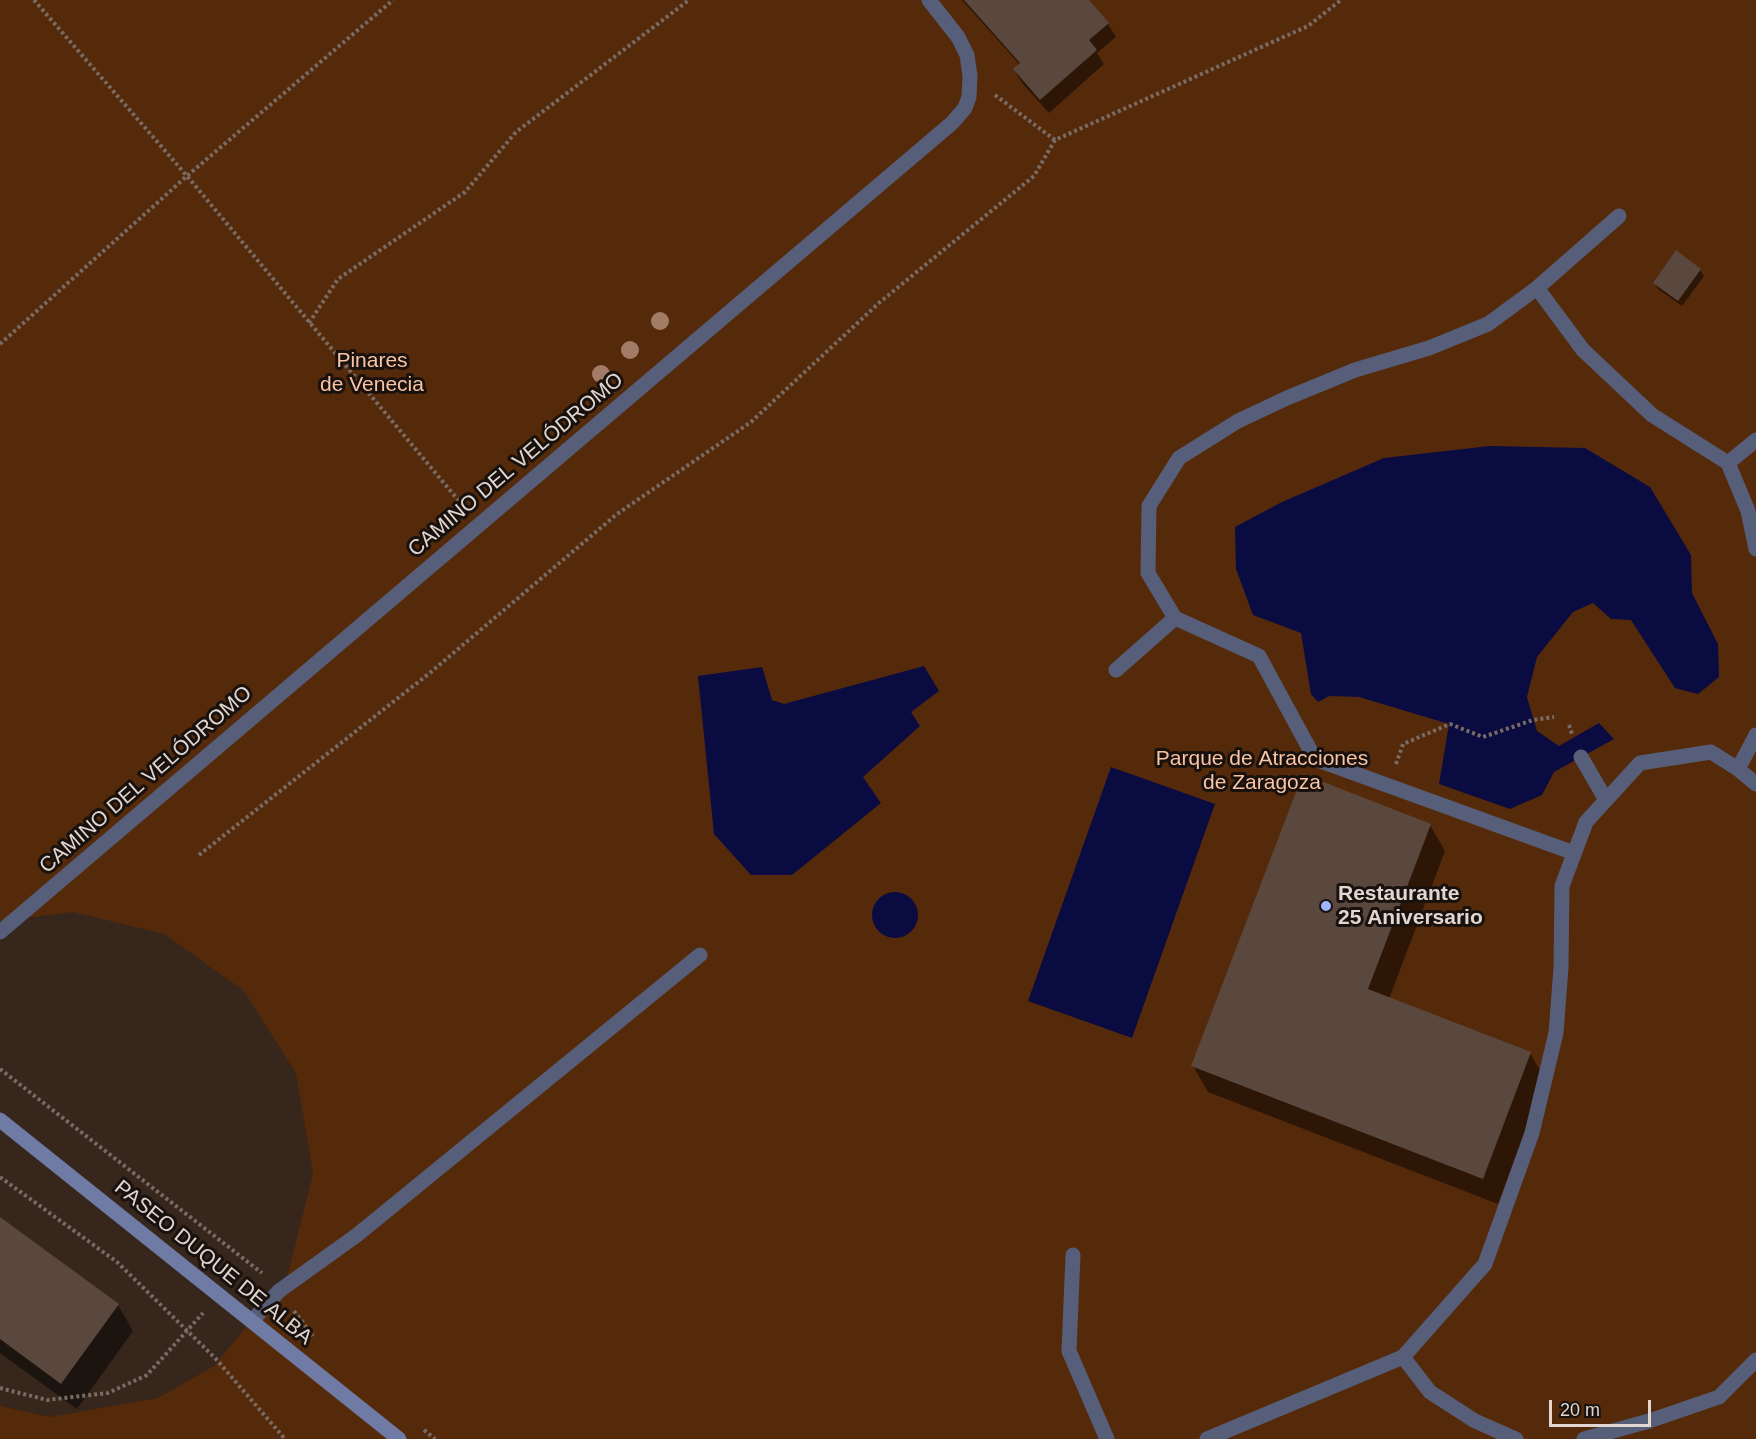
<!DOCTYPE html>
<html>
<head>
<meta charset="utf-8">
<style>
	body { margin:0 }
	#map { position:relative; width:1756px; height:1439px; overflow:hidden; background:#36261c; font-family:Helvetica,sans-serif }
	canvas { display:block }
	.scale { position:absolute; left:1549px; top:1400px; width:102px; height:27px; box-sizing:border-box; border:3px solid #e1d6d0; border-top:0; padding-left:8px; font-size:18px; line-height:21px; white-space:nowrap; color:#e1d6d0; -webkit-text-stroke:4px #18110d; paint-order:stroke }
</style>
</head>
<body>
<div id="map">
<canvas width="1756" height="1439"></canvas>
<div class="scale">20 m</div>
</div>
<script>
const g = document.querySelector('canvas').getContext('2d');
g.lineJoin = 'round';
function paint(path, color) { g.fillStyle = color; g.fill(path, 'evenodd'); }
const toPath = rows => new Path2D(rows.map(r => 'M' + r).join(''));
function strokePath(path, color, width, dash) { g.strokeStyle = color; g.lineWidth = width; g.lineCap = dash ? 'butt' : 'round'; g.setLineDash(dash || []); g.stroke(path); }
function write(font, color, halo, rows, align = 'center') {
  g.font = font + ' Helvetica,sans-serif'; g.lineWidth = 6; g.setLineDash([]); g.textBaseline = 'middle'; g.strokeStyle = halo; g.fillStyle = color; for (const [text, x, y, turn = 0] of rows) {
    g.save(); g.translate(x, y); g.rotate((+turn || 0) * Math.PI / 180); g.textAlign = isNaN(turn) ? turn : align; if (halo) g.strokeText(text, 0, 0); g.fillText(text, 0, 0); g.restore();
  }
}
paint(toPath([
	[0,0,1756,0,1756,1439,0,1439,0,1406,50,1417,158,1398,214,1366,287,1277,313,1174,296,1073,243,990,164,934,73,912,0,921]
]), '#552a0b');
paint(toPath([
	[1490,446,1585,448,1650,487,1691,555,1692,593,1718,644,1719,677,1698,694,1675,688,1631,620,1611,619,1593,603,1573,612,1537,657,1527,697,1537,731,1559,746,1599,723,1614,739,1554,772,1542,795,1510,809,1439,784,1449,724,1359,697,1329,696,1318,702,1311,694,1301,633,1253,615,1236,569,1235,527,1282,502,1384,458],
	[924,666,939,691,911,712,920,726,863,777,881,803,792,875,751,875,714,834,698,676,762,667,772,700,784,704],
	[1111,767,1215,804,1132,1038,1028,1001],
	'872 915a23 23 0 1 1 46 0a23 23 0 1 1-46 0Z'
]), '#0a0b40');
paint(toPath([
	[962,0,1087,0,1108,24,1116,37,1097,53,1104,64,1049,113,1022,83,1014,70,1020,65],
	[1700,270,1704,276,1682,306,1658,289,1654,283],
	[1430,825,1445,851,1389,999,1530,1053,1545,1079,1498,1204,1208,1092,1193,1066],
	[0,1219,118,1305,133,1331,77,1409,0,1353]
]), '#0007');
paint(toPath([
	[964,0,1089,0,1109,23,1089,40,1097,50,1040,100,1013,69,1020,63],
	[1676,250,1701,269,1678,301,1653,283],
	[1303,774,1431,824,1368,989,1531,1052,1483,1179,1191,1066],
	[0,1217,119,1304,61,1384,0,1339]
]), '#5a483e');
strokePath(toPath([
	[34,0,187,176,464,507],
	[995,95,1055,140,1308,26,1341,0],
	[309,323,338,279,465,192,516,132,689,0],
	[0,344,187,176,393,0],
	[1569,725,1572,734],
	[1396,764,1403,744,1450,724,1483,737,1533,720,1554,717],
	[199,855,431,672,617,514,751,422,880,302,1034,176,1055,140],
	[0,1069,262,1273],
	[0,1177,117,1262,216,1359,285,1439],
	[294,1311,313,1336],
	[0,1388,47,1400,108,1393,147,1375,203,1313],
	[424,1430,435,1439]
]), '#7a6c64', 4, [3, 3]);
strokePath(toPath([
	[252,1321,279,1291,357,1235,700,955]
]), '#565e79', 15);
strokePath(toPath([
	[1537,288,1583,350,1652,415,1728,463,1748,511,1756,549],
	[1728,463,1756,440],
	[1116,670,1175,618],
	[1581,757,1606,800],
	[1738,769,1756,735],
	[1574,853,1315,759,1259,656,1175,618,1148,573,1149,506,1179,458,1238,421,1287,398,1355,370,1429,348,1488,324,1537,288,1619,216],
	[0,932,952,123,965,108,969,97,970,76,967,55,958,37,929,0],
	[1073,1255,1069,1351,1107,1439],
	[1403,1357,1430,1392,1475,1421,1516,1439],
	[1207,1439,1403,1357,1485,1264,1532,1133,1556,1033,1561,968,1562,886,1586,822,1640,763,1711,752,1738,769,1756,784],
	[1584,1439,1649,1421,1719,1397,1756,1360]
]), '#565e79', 15);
strokePath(toPath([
	[0,1120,399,1439]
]), '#6f7ba5', 15);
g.fillStyle = '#a27c66';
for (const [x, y] of [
	[660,321],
	[630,350],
	[601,374]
]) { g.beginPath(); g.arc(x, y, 9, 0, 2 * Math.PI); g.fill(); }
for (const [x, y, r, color] of [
	[1326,906,6,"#a0b3fd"]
]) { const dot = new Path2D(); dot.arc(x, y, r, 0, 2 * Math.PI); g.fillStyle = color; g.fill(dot); strokePath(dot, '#18110d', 2); }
write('21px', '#fac3a3', '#18110d', [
	["Pinares",372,361],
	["de Venecia",372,385],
	["Parque de Atracciones",1262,759],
	["de Zaragoza",1262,783]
]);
write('21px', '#e1d6d0', '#18110d', [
	["CAMINO DEL VELÓDROMO",516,465,-40],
	["CAMINO DEL VELÓDROMO",146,780,-41],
	["PASEO DUQUE DE ALBA",213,1263,39]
]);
write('bold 21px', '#e1d6d0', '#18110d', [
	["Restaurante",1338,894],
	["25 Aniversario",1338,918]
], 'left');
</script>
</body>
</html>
